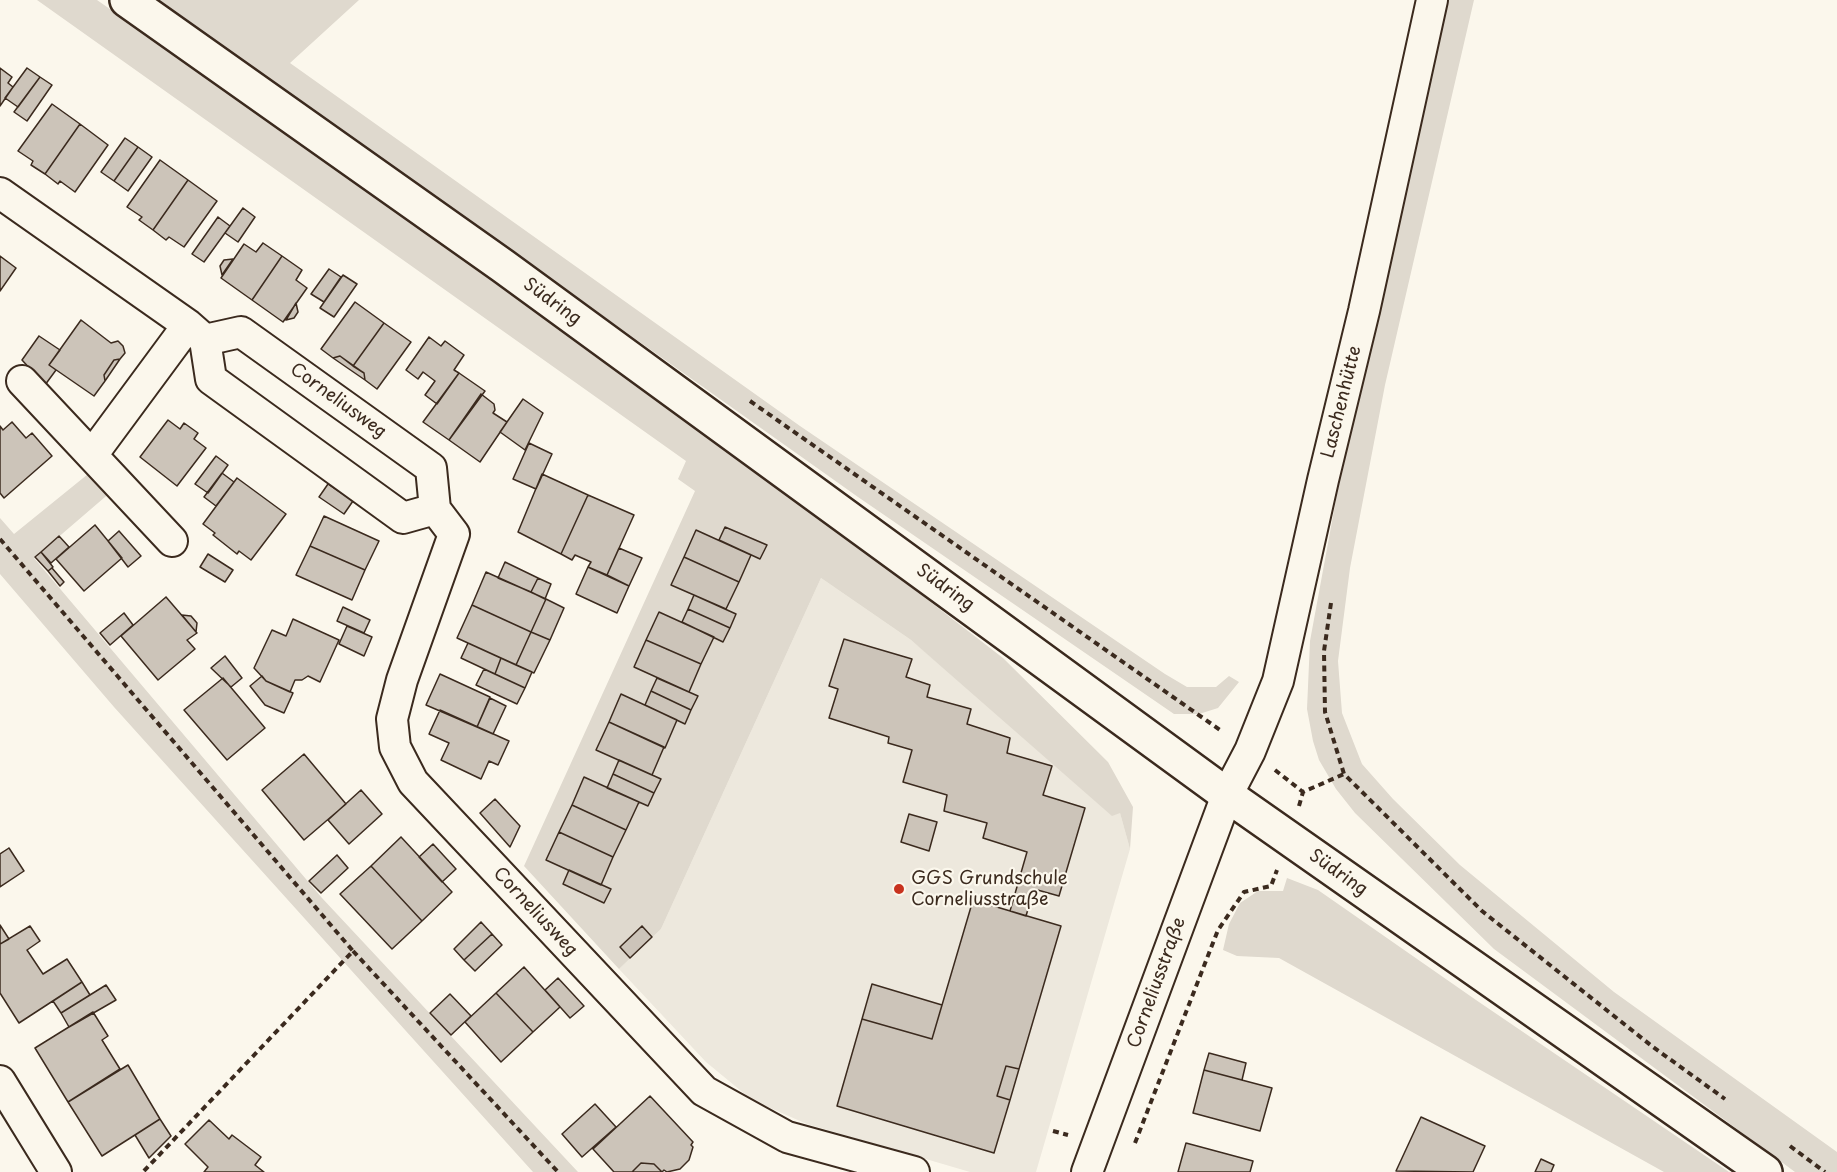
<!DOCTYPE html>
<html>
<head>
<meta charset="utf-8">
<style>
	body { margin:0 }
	canvas { display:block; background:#fbf7ec }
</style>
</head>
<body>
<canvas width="1837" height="1172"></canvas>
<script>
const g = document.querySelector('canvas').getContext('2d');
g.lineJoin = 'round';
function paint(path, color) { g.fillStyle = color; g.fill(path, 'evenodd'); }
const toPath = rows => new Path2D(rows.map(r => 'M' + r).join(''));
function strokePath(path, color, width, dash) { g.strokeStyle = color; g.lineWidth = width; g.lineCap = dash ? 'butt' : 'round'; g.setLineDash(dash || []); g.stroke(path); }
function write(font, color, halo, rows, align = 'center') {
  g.font = font + ' "Playpen Sans",sans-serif'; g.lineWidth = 4.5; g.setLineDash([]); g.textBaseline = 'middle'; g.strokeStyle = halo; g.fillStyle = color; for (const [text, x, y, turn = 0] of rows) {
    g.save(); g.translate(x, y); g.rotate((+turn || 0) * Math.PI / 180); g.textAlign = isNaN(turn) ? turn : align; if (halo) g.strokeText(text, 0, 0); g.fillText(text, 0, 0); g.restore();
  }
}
paint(toPath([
	[821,578,911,640,1120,813,1130,849,1036,1172,970,1172,807,1124,752,1100,706,1062,619,969,661,929]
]), '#ede8dd');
paint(toPath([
	[37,0,97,0,440,240,731,448,1003,658,1108,762,1133,807,1130,849,1120,813,1112,816,911,640,821,578,661,929,619,969,524,866,695,491,678,479,686,461],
	[158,0,359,0,290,63,800,426,1165,674,1187,687,1216,687,1229,676,1239,682,1218,708,1199,714,1174,714,858,497],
	[1444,0,1474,0,1385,385,1350,568,1338,661,1342,713,1362,764,1393,799,1460,865,1614,992,1837,1152,1837,1172,1795,1172,1494,949,1355,813,1336,789,1319,760,1313,741,1307,709,1310,641,1349,429],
	[93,470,112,491,34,558,322,898,578,1172,533,1172,114,707,0,574,0,518,14,534],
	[1287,878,1318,890,1476,1000,1729,1172,1664,1172,1279,958,1237,956,1223,950,1229,924,1240,903,1258,891,1283,891]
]), '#dfd9ce');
const building = toPath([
	[0,68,12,77,8,83,13,87,0,106,0,68],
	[27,68,40,77,18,107,5,98,27,68],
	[40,77,52,85,27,121,14,112,40,77],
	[52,104,80,124,45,174,31,165,33,161,18,151,52,104],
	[80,124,108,145,75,192,60,181,58,184,45,174,80,124],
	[125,138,138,147,114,181,101,172,125,138],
	[138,147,152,157,128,191,114,181,138,147],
	[160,160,188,180,153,230,139,220,142,217,127,207,160,160],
	[188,180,217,201,184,247,169,237,166,240,153,230,188,180],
	[243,208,255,217,238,242,225,233,243,208],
	[218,217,230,226,204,262,192,254,218,217],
	[263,243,282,256,252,300,221,278,244,244,256,252,263,243],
	[0,256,16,268,0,291,0,256],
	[282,256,302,270,296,280,307,288,283,322,252,300,282,256],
	[233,259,222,275,220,266,224,260,233,259],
	[329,269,341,277,324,302,311,294,329,269],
	[343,275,357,284,334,317,320,308,343,275],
	[355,302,384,323,353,366,340,356,333,358,321,349,355,302],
	[296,303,298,312,294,318,286,320,296,303],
	[81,320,111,343,118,341,123,346,125,353,120,359,114,360,104,375,105,381,94,396,49,365,81,320],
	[384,323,411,342,377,389,365,380,364,373,353,366,384,323],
	[39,336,60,350,49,365,56,370,45,385,22,360,39,336],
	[429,337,441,346,445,341,464,355,454,370,459,373,437,404,425,395,435,381,423,372,418,379,406,370,429,337],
	[340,356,364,373,365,380,333,358,340,356],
	[120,359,105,381,104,375,114,360,120,359],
	[459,373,485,391,449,440,423,422,459,373],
	[481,394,494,404,495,410,493,413,507,422,480,462,449,440,481,394],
	[523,399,543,413,525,450,500,432,523,399],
	[168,420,180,429,184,423,198,433,194,439,206,448,177,486,140,457,168,420],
	[12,422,26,438,32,433,52,456,4,498,0,493,0,426,3,430,12,422],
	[529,443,552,454,536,489,513,479,529,443],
	[216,456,228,465,208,493,195,484,216,456],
	[222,473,234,482,216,506,204,497,222,473],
	[542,474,588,495,561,554,518,532,542,474],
	[237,478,286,514,251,560,239,551,237,554,213,535,215,533,203,524,237,478],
	[328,484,353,501,344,514,319,497,328,484],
	[588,495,634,515,607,575,588,567,591,562,575,555,572,560,561,554,588,495],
	[324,516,379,541,365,570,310,546,324,516],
	[95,525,122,558,84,591,56,559,95,525],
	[725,527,767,545,760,559,719,540,725,527],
	[696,530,751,555,739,582,684,557,696,530],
	[119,531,141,556,128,567,108,541,119,531],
	[59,536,69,547,51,563,41,552,59,536],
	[310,546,365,570,352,600,296,575,310,546],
	[619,548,642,558,629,586,607,575,619,548],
	[41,552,53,567,48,571,35,557,41,552],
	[208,554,233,570,225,582,200,567,208,554],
	[684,557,739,582,726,609,671,585,684,557],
	[505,562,538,578,531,592,498,578,505,562],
	[588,567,629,586,617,613,576,594,588,567],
	[52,568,64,582,60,586,48,571,52,568],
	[486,572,546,599,531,632,472,605,486,572],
	[538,578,551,584,545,599,531,592,538,578],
	[694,595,736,614,730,628,688,609,694,595],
	[166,597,197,633,187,640,195,649,158,680,121,636,166,597],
	[546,599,564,608,550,640,531,632,546,599],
	[472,605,531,632,516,665,457,638,472,605],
	[343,607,370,620,364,633,337,621,343,607],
	[688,609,730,628,723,642,682,622,688,609],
	[659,612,714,637,701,664,646,640,659,612],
	[124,613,133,625,110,645,100,633,124,613],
	[182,615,191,616,197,623,196,632,182,615],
	[293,619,339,640,320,682,308,676,302,680,295,680,290,692,266,681,254,668,272,630,286,636,293,619],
	[347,626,372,637,364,656,339,644,347,626],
	[531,632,550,640,534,673,516,665,531,632],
	[844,639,912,659,906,677,930,685,927,697,971,709,967,724,1010,738,1007,753,1052,766,1043,795,1085,808,1059,896,1034,889,1026,916,1010,911,1027,852,983,838,987,823,944,811,947,795,903,782,912,750,888,743,889,737,829,718,838,689,829,686,844,639],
	[646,640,701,664,689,692,634,667,646,640],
	[468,643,501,658,495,674,461,658,468,643],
	[225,656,242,678,231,687,211,668,225,656],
	[501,658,532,672,525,688,495,674,501,658],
	[484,669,525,688,517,704,476,685,484,669],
	[440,674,490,697,477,727,426,705,440,674],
	[262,676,266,681,293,693,284,713,265,705,250,686,262,676],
	[223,678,265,728,227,760,184,710,223,678],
	[657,678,698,696,691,710,651,691,657,678],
	[651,691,691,710,685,724,645,705,651,691],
	[621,694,677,720,665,748,609,722,621,694],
	[490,698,506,706,493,734,477,727,490,698],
	[440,710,509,741,498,765,489,761,481,779,441,760,449,743,429,734,440,710],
	[609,722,664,747,652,775,596,750,609,722],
	[304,754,346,804,304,840,262,790,304,754],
	[619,760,661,779,654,793,613,774,619,760],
	[613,774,654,793,648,806,607,788,613,774],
	[584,777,639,802,626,830,572,805,584,777],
	[361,790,382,814,349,844,328,820,361,790],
	[495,799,520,826,510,847,480,813,495,799],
	[572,805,626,830,613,857,559,832,572,805],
	[909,814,937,822,929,851,901,842,909,814],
	[559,832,613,857,601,885,546,860,559,832],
	[401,837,452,892,422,921,371,866,401,837],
	[433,844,456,869,442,882,419,857,433,844],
	[9,848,24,871,0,887,0,854,9,848],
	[337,855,348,868,321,893,309,881,337,855],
	[371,866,422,921,392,949,340,894,371,866],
	[569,870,611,889,604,903,563,884,569,870],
	[973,900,1061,926,1019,1069,1006,1066,997,1096,1010,1100,994,1153,837,1106,862,1019,932,1039,973,900],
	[481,922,492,934,464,960,454,949,481,922],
	[0,925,9,939,0,944,0,925],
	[30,926,40,941,27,950,43,974,67,959,82,982,19,1023,0,993,0,944,30,926],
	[642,926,652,937,630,958,620,947,642,926],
	[492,934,502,945,475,971,464,960,492,934],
	[524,967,560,1007,533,1032,496,993,524,967],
	[558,978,584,1006,570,1018,545,990,558,978],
	[82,982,90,995,61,1013,53,1001,82,982],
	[872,984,942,1005,932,1039,862,1019,872,984],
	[106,985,116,1000,69,1027,61,1013,106,985],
	[496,993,533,1032,501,1062,465,1022,496,993],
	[450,994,471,1016,451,1035,430,1013,450,994],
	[93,1012,108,1036,102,1040,120,1069,68,1102,35,1048,93,1012],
	[1209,1053,1246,1063,1242,1080,1204,1070,1209,1053],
	[128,1065,160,1119,102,1156,68,1102,128,1065],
	[1006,1066,1019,1069,1010,1100,997,1096,1006,1066],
	[1204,1070,1272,1088,1260,1131,1193,1113,1204,1070],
	[650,1096,693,1142,691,1145,693,1147,689,1160,680,1169,667,1172,664,1170,662,1172,654,1164,641,1163,632,1172,614,1172,593,1149,650,1096],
	[595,1104,616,1127,582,1157,562,1134,595,1104],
	[1421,1117,1485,1146,1473,1172,1396,1171,1421,1117],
	[160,1119,171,1136,149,1158,135,1135,160,1119],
	[209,1120,229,1139,232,1135,261,1157,255,1165,264,1172,204,1172,208,1167,185,1144,209,1120],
	[1186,1143,1253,1161,1250,1172,1178,1172,1186,1143],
	[1541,1159,1554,1165,1551,1172,1535,1172,1541,1159],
	[641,1163,654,1164,662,1172,632,1172,641,1163]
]);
paint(building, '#ccc4b9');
strokePath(building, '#3b2a1e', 1.5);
const street = toPath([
	[0,193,188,325,205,340,211,379,403,518,435,509],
	[205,340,241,332,431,468,435,509,454,534,402,680,392,719,395,747,413,782,704,1091,787,1137,914,1172],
	[22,381,172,541],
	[92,455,188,325],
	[0,1081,56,1172],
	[1087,1172,1227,795,1250,751,1278,681,1323,480,1364,311,1432,0]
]);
const secondary = toPath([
	[127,0,503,266,1227,795,1765,1172]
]);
strokePath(street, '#3b2a1e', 34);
strokePath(secondary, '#3b2a1e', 38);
strokePath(toPath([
	[750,401,1223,732],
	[0,539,353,951,143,1172],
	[1331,603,1324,651,1325,712,1344,774,1482,911,1653,1047,1725,1099],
	[1275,770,1303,792,1344,774],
	[1299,806,1303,792],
	[353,951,558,1172],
	[1053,1131,1068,1135],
	[1135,1143,1218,930,1244,892,1271,886,1277,870],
	[1790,1146,1825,1172]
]), '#3b2a1e', 4, [6, 4.5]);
strokePath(street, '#fbf7ec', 30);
strokePath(secondary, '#fbf7ec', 33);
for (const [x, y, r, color] of [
	[899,889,6,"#c8321e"]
]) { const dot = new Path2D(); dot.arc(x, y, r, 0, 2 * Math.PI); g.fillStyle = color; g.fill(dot); strokePath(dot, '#fbf7ec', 2); }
write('18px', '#3b2a1e', '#fbf7ec', [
	["Südring",552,302,36],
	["Corneliusweg",338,401,36],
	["Laschenhütte",1342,402,-76],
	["Südring",945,588,36],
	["Südring",1338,873,35],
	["Corneliusweg",535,912,47],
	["Corneliusstraße",1157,983,-70]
]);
write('18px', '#3b2a1e', '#fbf7ec', [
	["GGS Grundschule",911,879],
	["Corneliusstraße",911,900]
], 'left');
</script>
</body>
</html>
